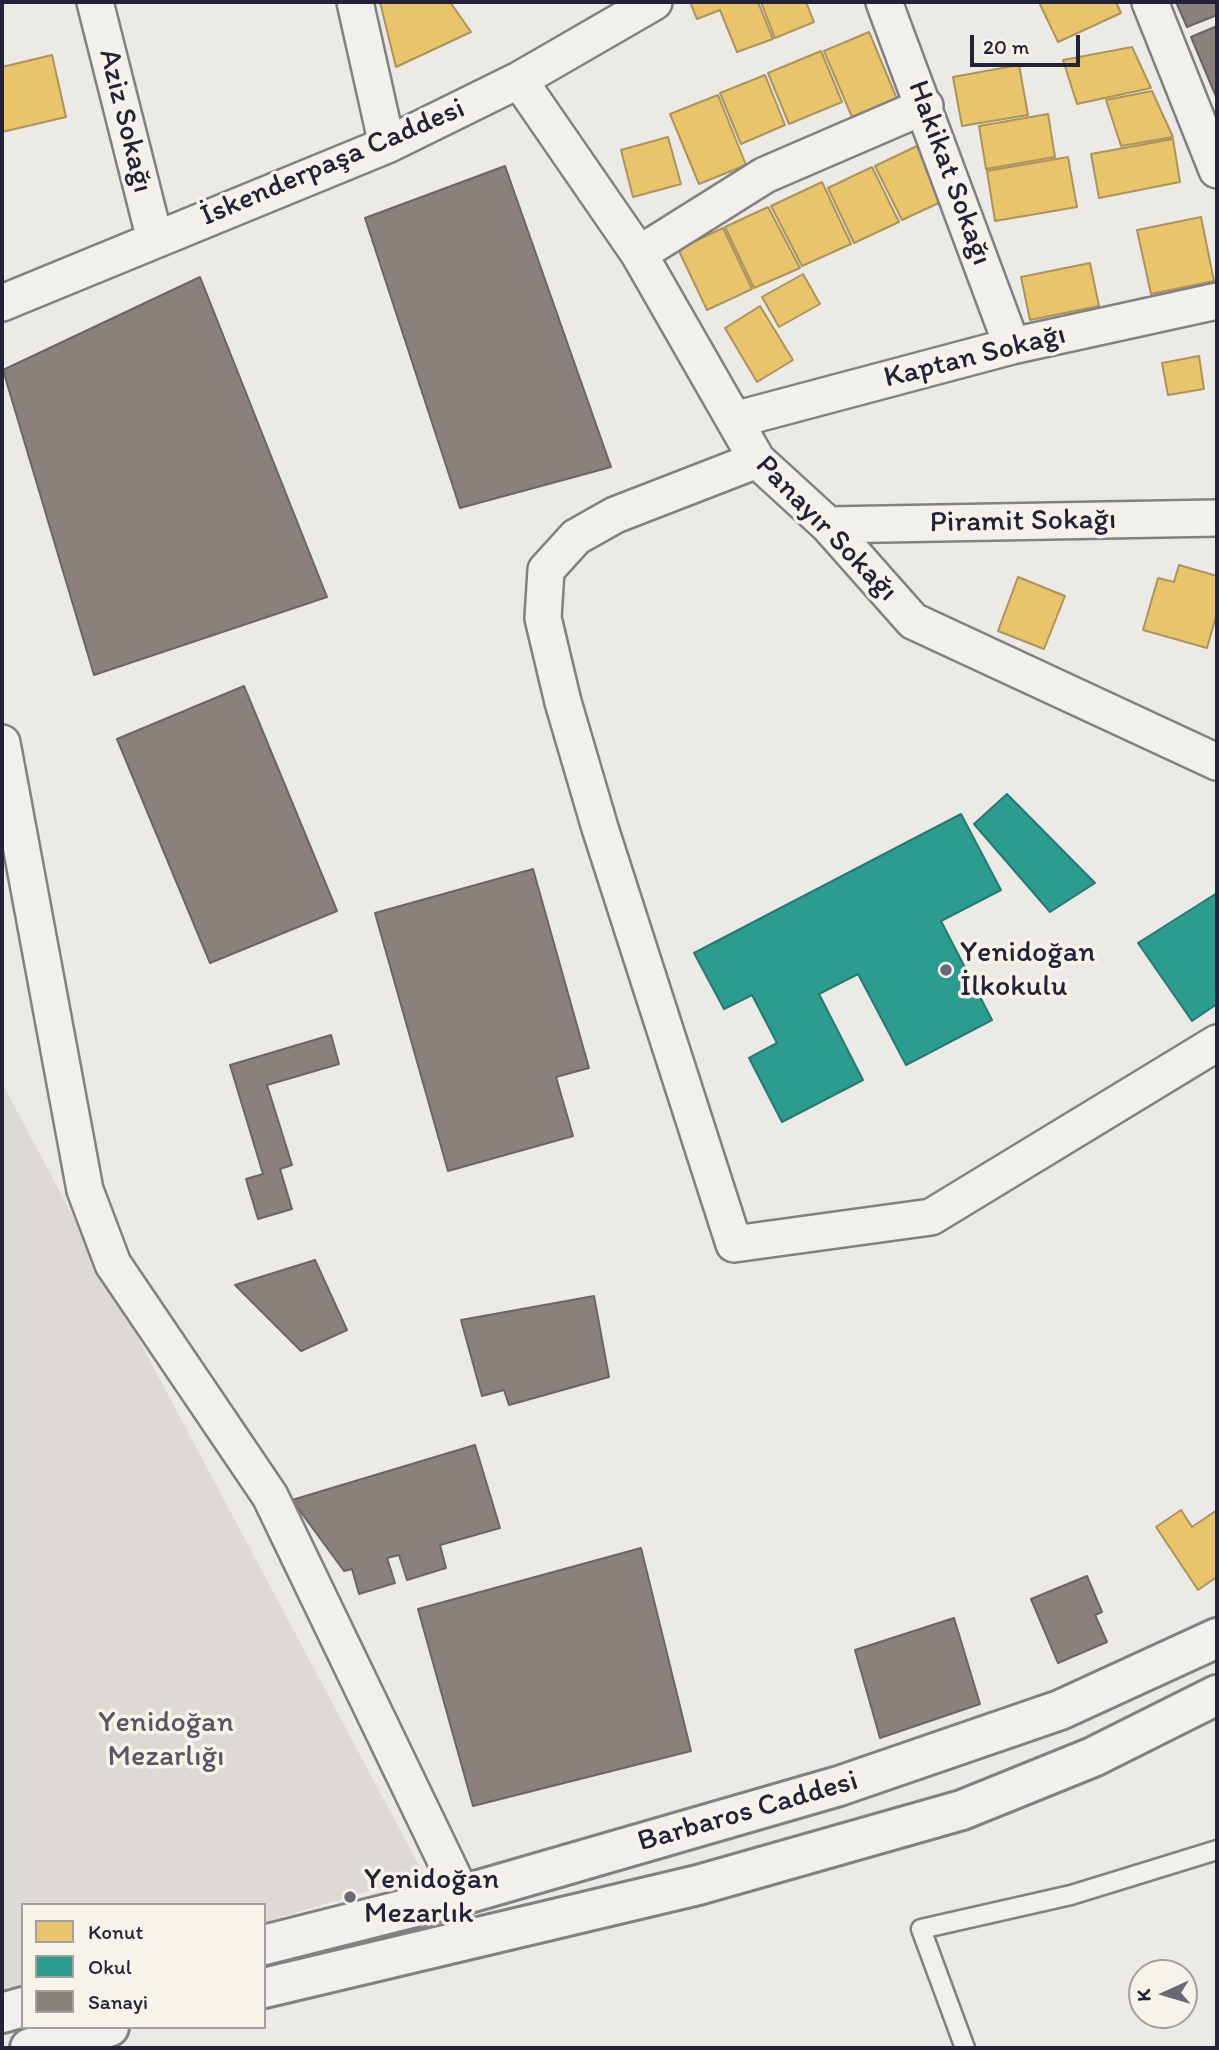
<!DOCTYPE html>
<html>
<head>
<meta charset="utf-8">
<style>
	body { margin:0 }
	#map { position:relative; width:1219px; height:2050px; overflow:hidden; background:#ebeae4; font-family:Itim,sans-serif }
	canvas { display:block }
	.frame { position:absolute; inset:0; border:4px solid #22223b; pointer-events:none }
	.legend { position:absolute; left:21px; top:1903px; width:245px; height:126px; box-sizing:border-box; background:#f7f3e8; border:2px solid #a29fa3; margin:0; padding:9px 12px; list-style:none; font-size:21px; color:#22223b }
	.legend li { display:flex; align-items:center; gap:14px; height:35px }
	.legend b { width:35px; border:2px solid #a29fa3 }
	.north { position:absolute; left:1128px; top:1959px; width:70px; height:70px; box-sizing:border-box; background:#f7f3e8; border:2px solid #a29fa3; border-radius:50%; rotate:266deg; font-size:19px; font-weight:700; line-height:28px; text-align:center; color:#22223b }
	.north::after { content:''; display:block; margin:auto; width:24px; height:32px; background:#686876; clip-path:polygon(50% 0,100% 100%,50% 72%,0 100%) }
	.scale { position:absolute; left:970px; top:35px; width:110px; height:32px; box-sizing:border-box; border:4px solid #22223b; border-top:0; padding-left:9px; font-size:21px; line-height:24px; white-space:nowrap; color:#22223b; -webkit-text-stroke:5px #f7f3e8; paint-order:stroke }
</style>
</head>
<body>
<div id="map">
<canvas width="1219" height="2050"></canvas>
<div class="frame"></div>
<ul class="legend">
<li><b style="height:19px;background:#e9c46a"></b>Konut</li>
<li><b style="height:19px;background:#2a9d8f"></b>Okul</li>
<li><b style="height:19px;background:#8a817c"></b>Sanayi</li>
</ul>
<div class="north">K</div>
<div class="scale">20 m</div>
</div>
<script>
const g = document.querySelector('canvas').getContext('2d');
g.lineJoin = 'round';
function paint(path, color) { g.fillStyle = color; g.fill(path, 'evenodd'); }
const toPath = rows => new Path2D(rows.map(r => 'M' + r).join(''));
function strokePath(path, color, width, dash) { g.strokeStyle = color; g.lineWidth = width; g.lineCap = dash ? 'butt' : 'round'; g.setLineDash(dash || []); g.stroke(path); }
function write(font, color, halo, rows, align = 'center') {
  g.font = font + ' Itim,sans-serif'; g.lineWidth = 7; g.setLineDash([]); g.textBaseline = 'middle'; g.strokeStyle = halo; g.fillStyle = color; for (const [text, x, y, turn = 0] of rows) {
    g.save(); g.translate(x, y); g.rotate((+turn || 0) * Math.PI / 180); g.textAlign = isNaN(turn) ? turn : align; if (halo) g.strokeText(text, 0, 0); g.fillText(text, 0, 0); g.restore();
  }
}
paint(toPath([
	[2,1083,424,1875,264,1922,264,1905,23,1905,23,1988,2,1993]
]), '#dddad5');
const homes = toPath([
	[380,2,450,2,471,32,396,67,380,2],
	[690,2,758,2,773,39,737,52,720,10,697,19,690,2],
	[761,2,806,2,814,22,775,38,761,2],
	[1039,2,1116,2,1121,13,1058,42,1039,2],
	[869,32,897,99,852,117,824,51,869,32],
	[1132,47,1151,88,1077,104,1063,60,1132,47],
	[821,51,842,102,789,124,768,73,821,51],
	[52,55,66,117,2,132,2,67,52,55],
	[1019,65,1028,115,962,126,953,77,1019,65],
	[765,75,785,125,741,144,720,93,765,75],
	[1152,91,1173,137,1121,146,1106,100,1152,91],
	[718,95,746,165,699,184,670,114,718,95],
	[1048,114,1055,157,986,169,979,126,1048,114],
	[668,137,681,184,633,197,621,150,668,137],
	[1173,139,1180,182,1099,198,1091,154,1173,139],
	[917,146,943,201,902,220,875,166,917,146],
	[1068,157,1077,207,995,221,987,171,1068,157],
	[872,167,899,222,854,243,828,188,872,167],
	[822,182,851,244,802,266,771,206,822,182],
	[768,207,800,268,754,288,725,227,768,207],
	[1201,217,1214,281,1151,294,1137,230,1201,217],
	[723,228,752,289,707,310,678,249,723,228],
	[1090,263,1099,306,1030,320,1021,277,1090,263],
	[803,274,820,304,779,327,762,297,803,274],
	[760,306,793,360,757,382,725,328,760,306],
	[1199,356,1204,389,1168,395,1162,363,1199,356],
	[1179,565,1217,576,1217,613,1207,648,1143,630,1158,578,1174,582,1179,565],
	[1018,577,1065,596,1044,649,998,631,1018,577],
	[1181,1510,1192,1527,1217,1510,1217,1577,1198,1590,1156,1527,1181,1510]
]);
paint(homes, '#e9c46a');
strokePath(homes, '#ad935c', 2);
const schools = toPath([
	[1007,794,1095,883,1050,912,974,824,1007,794],
	[961,814,1001,890,941,921,992,1020,906,1065,858,974,819,994,863,1080,782,1122,749,1058,777,1043,752,995,724,1009,694,953,961,814],
	[1217,893,1217,1004,1192,1021,1138,943,1217,893]
]);
paint(schools, '#2a9d8f');
strokePath(schools, '#287876', 2);
const industry = toPath([
	[1176,2,1217,2,1217,15,1187,27,1176,2],
	[1217,26,1217,99,1191,37,1217,26],
	[505,166,611,467,460,508,365,218,505,166],
	[200,277,327,597,94,675,3,370,200,277],
	[244,686,337,911,210,963,117,739,244,686],
	[533,869,589,1068,556,1077,573,1136,448,1171,375,913,533,869],
	[331,1035,339,1064,267,1085,292,1165,280,1169,292,1209,258,1219,246,1179,263,1174,230,1065,331,1035],
	[315,1260,347,1330,301,1351,235,1285,315,1260],
	[594,1296,609,1377,509,1405,504,1390,482,1396,461,1320,594,1296],
	[475,1445,500,1528,440,1545,446,1568,407,1580,399,1555,387,1558,395,1583,359,1594,352,1569,344,1571,292,1500,475,1445],
	[641,1548,691,1751,473,1806,418,1609,641,1548],
	[1087,1576,1102,1612,1095,1615,1107,1642,1058,1663,1031,1599,1087,1576],
	[954,1618,980,1704,880,1738,855,1650,954,1618]
]);
paint(industry, '#8a817c');
strokePath(industry, '#6b6468', 2);
const lane = toPath([
	[965,2048,921,1929,1071,1895,1217,1850]
]);
const street = toPath([
	[95,2,155,240],
	[355,2,387,145],
	[884,2,1012,346],
	[1150,2,1217,170],
	[519,80,639,254,757,460,828,525,913,621,1217,762],
	[639,254,765,175,925,106],
	[2,303,387,145,519,80,654,2],
	[734,420,1012,346,1217,301],
	[757,460,615,515,576,537,546,570,543,618,563,702,600,828,734,1244,931,1217,1217,1043],
	[828,525,1217,518],
	[2,743,85,1190,113,1264,270,1496,462,1895]
]);
const secondary = toPath([
	[264,1945,462,1895,839,1786,1060,1710,1217,1638],
	[264,1988,698,1885,962,1810,1093,1757,1217,1695],
	[2,2013,23,2007],
	[30,2048,109,2027]
]);
strokePath(lane, '#818083', 23);
strokePath(street, '#818083', 40);
strokePath(secondary, '#818083', 44);
strokePath(lane, '#f1f0ec', 18);
strokePath(street, '#f1f0ec', 35);
strokePath(secondary, '#f1f0ec', 38);
for (const [x, y, r, color] of [
	[946,970,7,"#686876"],
	[350,1897,7,"#686876"]
]) { const dot = new Path2D(); dot.arc(x, y, r, 0, 2 * Math.PI); g.fillStyle = color; g.fill(dot); strokePath(dot, '#f7f3e8', 2.5); }
write('30px', '#22223b', '#f7f3e8', [
	["Aziz Sokağı",125,121,76],
	["İskenderpaşa Caddesi",333,163,-23],
	["Hakikat Sokağı",949,173,70],
	["Kaptan Sokağı",975,357,-14],
	["Piramit Sokağı",1023,522,-1],
	["Panayır Sokağı",826,529,46],
	["Barbaros Caddesi",748,1812,-16]
]);
write('30px', '#22223b', '#f7f3e8', [
	["Yenidoğan",960,953],
	["İlkokulu",960,987],
	["Yenidoğan",364,1880],
	["Mezarlık",364,1914]
], 'left');
write('30px', '#575566', '#f7f3e8', [
	["Yenidoğan",166,1723],
	["Mezarlığı",166,1757]
]);
</script>
</body>
</html>
